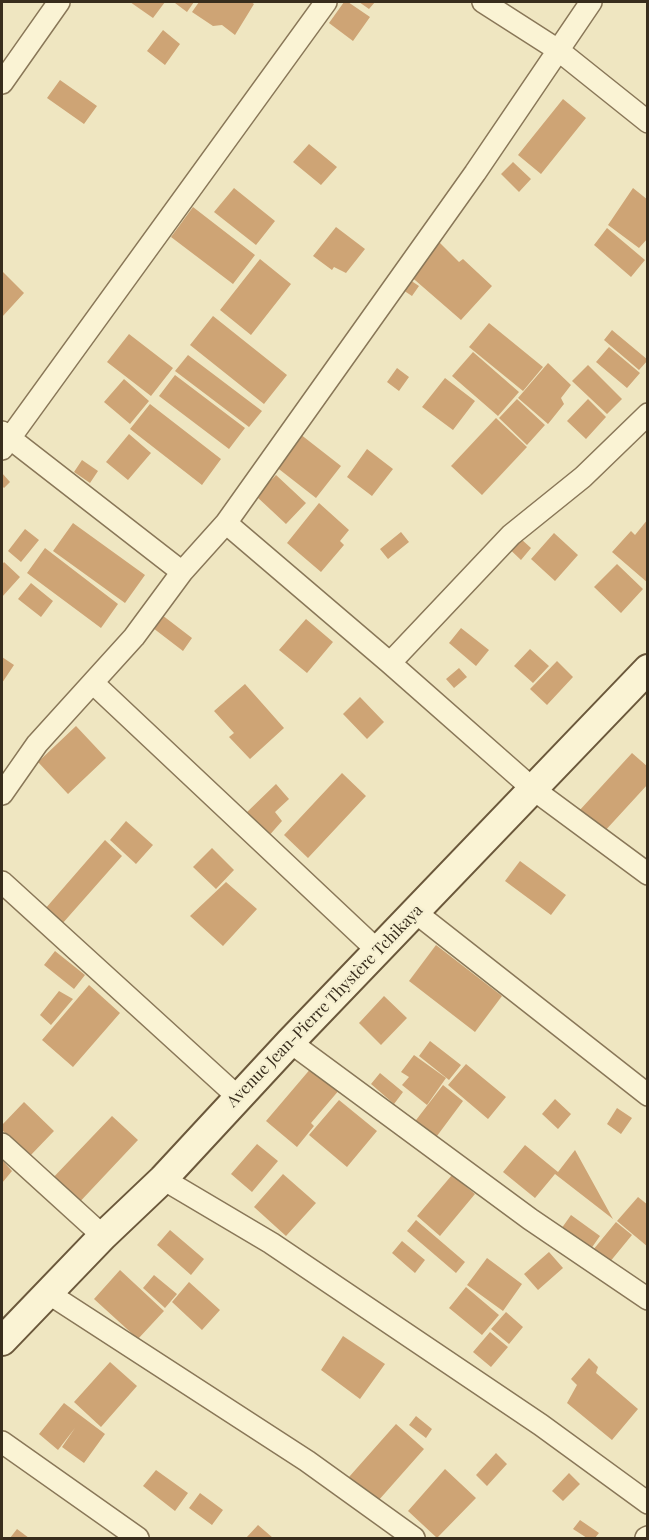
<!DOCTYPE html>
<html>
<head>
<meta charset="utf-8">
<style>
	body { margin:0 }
	#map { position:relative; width:649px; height:1540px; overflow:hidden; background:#efe6c1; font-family:"Playfair Display",serif }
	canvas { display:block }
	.frame { position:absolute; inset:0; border:3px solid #382d1d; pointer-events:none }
</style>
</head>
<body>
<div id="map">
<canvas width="649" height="1540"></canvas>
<div class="frame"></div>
</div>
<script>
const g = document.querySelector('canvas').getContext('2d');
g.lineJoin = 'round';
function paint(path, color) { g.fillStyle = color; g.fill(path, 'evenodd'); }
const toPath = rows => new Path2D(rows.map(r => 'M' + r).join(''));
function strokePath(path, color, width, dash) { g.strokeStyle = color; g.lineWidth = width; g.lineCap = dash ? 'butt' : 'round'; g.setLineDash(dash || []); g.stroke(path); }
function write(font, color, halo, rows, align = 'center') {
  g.font = font + ' "Playfair Display",serif'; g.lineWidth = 4.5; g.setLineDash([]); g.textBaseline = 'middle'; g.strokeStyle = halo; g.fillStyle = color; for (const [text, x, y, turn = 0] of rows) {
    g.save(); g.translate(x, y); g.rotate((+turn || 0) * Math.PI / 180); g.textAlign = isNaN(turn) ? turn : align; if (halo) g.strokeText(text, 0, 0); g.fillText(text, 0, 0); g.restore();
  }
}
paint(toPath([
	[130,2,165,2,153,18],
	[176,2,194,2,187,12,175,3],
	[199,2,251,2,254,4,235,35,222,25,213,26,192,12],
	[344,2,348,2,370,17,353,41,329,23],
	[359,2,375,2,369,9],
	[163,30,180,44,165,65,147,51],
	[60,80,97,106,84,124,47,98],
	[563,99,586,118,541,174,518,155],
	[309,144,337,167,321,185,293,162],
	[513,162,531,179,519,192,501,174],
	[234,188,275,221,256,245,214,212],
	[633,188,648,200,648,238,639,248,608,225],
	[193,207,255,255,233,284,171,237],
	[336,227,365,249,346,273,334,267,332,270,313,256],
	[607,228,645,260,631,277,594,245],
	[438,241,459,262,463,259,492,286,461,320,408,274],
	[260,259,291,284,251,335,220,310],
	[2,271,24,293,2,317],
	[404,276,419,286,412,296,397,286],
	[213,316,287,375,264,404,190,345],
	[489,323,543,367,523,391,469,347],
	[612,330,648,360,639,370,604,340],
	[129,334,173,368,151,396,107,362],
	[609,347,640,373,627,388,596,362],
	[473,352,519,392,498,416,452,376],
	[188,355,262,411,249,427,175,371],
	[548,363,571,385,561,398,564,404,548,424,518,398],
	[588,365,622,399,607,414,572,381],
	[397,368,409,377,399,391,387,382],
	[175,375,245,428,229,449,159,396],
	[445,378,475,401,453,430,422,407],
	[124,379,149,401,130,424,104,402],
	[517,399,545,425,527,445,499,418],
	[588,399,606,417,586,439,567,421],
	[150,404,221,459,202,485,130,429],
	[496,418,527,447,482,495,451,466],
	[129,434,151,453,128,480,106,462],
	[300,434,341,466,316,498,275,466],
	[367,449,393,469,372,496,347,477],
	[82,460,98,471,90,483,74,472],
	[2,473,10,482,4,488,2,486],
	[276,475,306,503,286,524,256,496],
	[319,503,349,530,340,541,344,545,321,572,287,543],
	[648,519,648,583,612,552,631,531,635,535],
	[73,523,145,575,125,603,53,551],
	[25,529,39,540,21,562,8,551],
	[511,530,531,548,521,560,501,541],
	[401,532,409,542,388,559,380,549],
	[554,533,578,555,555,581,531,559],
	[45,548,118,604,101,628,27,573],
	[4,562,20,577,2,597,2,565],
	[617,564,643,589,621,613,594,587],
	[31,583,53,601,41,617,18,599],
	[162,615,192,638,183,651,153,628],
	[306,619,333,642,307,673,279,650],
	[461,628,489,650,476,666,449,643],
	[530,649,549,666,533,683,514,666],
	[2,657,14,665,2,683],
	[557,661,573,677,547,705,530,689],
	[459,668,467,677,454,688,446,679],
	[245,684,284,728,250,759,229,737,234,733,214,711],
	[360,697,384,722,367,739,343,714],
	[76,726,106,758,68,794,38,762],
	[632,753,648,767,648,784,603,833,579,811],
	[342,773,366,796,308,858,284,835],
	[276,784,289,799,275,812,282,821,267,838,244,815],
	[126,821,153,845,136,864,110,840],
	[105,840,122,856,62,924,45,909],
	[212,848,234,870,216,889,193,867],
	[520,861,566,895,551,915,505,881],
	[226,882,257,909,223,946,190,916],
	[436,945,502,996,475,1032,409,981],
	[55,951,85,975,74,989,44,965],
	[89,985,120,1013,73,1067,42,1040],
	[59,991,73,999,51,1025,40,1015],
	[384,996,407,1018,381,1045,359,1023],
	[430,1041,461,1065,449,1080,419,1056],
	[414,1055,446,1078,427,1105,402,1085,409,1077,401,1072],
	[466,1064,506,1097,488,1119,448,1085],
	[312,1067,340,1089,311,1123,314,1126,297,1147,266,1121],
	[380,1073,403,1092,394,1104,371,1084],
	[443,1085,463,1101,434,1140,413,1124],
	[555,1099,571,1114,558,1129,542,1114],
	[339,1100,377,1131,347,1167,309,1135],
	[24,1102,54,1131,29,1157,2,1130,2,1125],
	[617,1108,632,1118,621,1134,607,1124],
	[112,1116,138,1140,75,1207,49,1182],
	[257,1144,278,1161,252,1192,231,1174],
	[525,1145,558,1172,575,1150,613,1219,555,1174,535,1198,503,1172],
	[2,1160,12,1171,2,1183],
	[283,1174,316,1203,286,1236,254,1207],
	[452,1175,475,1194,440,1236,417,1216],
	[638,1197,648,1205,648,1247,617,1221],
	[571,1215,600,1236,588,1253,559,1232],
	[416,1220,465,1262,456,1273,407,1231],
	[616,1222,632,1235,609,1263,593,1250],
	[170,1230,204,1259,191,1275,157,1245],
	[402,1241,425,1260,415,1273,392,1253],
	[549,1252,563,1268,538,1290,524,1274],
	[487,1258,522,1284,503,1311,467,1285],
	[120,1270,164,1311,138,1339,94,1299],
	[154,1275,177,1294,165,1308,143,1288],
	[189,1282,220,1310,202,1330,172,1302],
	[466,1287,499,1315,482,1335,449,1308],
	[506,1312,523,1327,509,1344,491,1329],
	[490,1332,508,1347,491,1367,473,1352],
	[343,1336,385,1364,360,1399,321,1370],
	[589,1358,598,1367,596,1373,638,1409,612,1440,567,1403,577,1385,571,1379],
	[110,1362,137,1386,101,1427,74,1402],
	[64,1403,105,1434,84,1463,62,1447,75,1428,58,1450,39,1434],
	[416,1416,432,1429,426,1438,409,1425],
	[396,1424,424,1449,378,1501,349,1477],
	[496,1453,507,1464,487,1486,476,1475],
	[445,1469,476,1498,437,1538,408,1511],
	[156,1470,188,1493,175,1511,143,1486],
	[569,1473,580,1484,563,1501,552,1491],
	[200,1493,223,1510,212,1525,189,1508],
	[580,1520,599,1533,595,1538,587,1538,573,1529],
	[258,1525,273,1538,246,1538],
	[17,1529,29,1538,10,1538]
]), '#cea475');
const street = toPath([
	[483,2,558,50,648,122],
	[2,83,59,2],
	[2,432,182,572],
	[2,449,326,2],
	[226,523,390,663,533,789,648,874],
	[390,663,511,535,583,477,648,414],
	[93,683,378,951],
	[2,794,37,744,134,637,182,572,226,523,475,173,591,2],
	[2,882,238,1097],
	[415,912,648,1095],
	[290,1042,530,1219,648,1299],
	[2,1144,103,1236],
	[163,1179,271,1243,541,1425,648,1503],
	[48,1293,307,1461,414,1538],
	[2,1442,138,1538],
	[646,1538,648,1537]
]);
const secondary = toPath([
	[2,1341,103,1236,163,1179,290,1042,648,669]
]);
strokePath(street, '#897758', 24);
strokePath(secondary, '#6b583b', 32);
strokePath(street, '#faf3d4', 21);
strokePath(secondary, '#faf3d4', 28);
write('16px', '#382d1d', '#f6f0d1', [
	["Avenue Jean-Pierre Thystère Tchikaya",325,1006,-46]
]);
</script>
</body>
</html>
